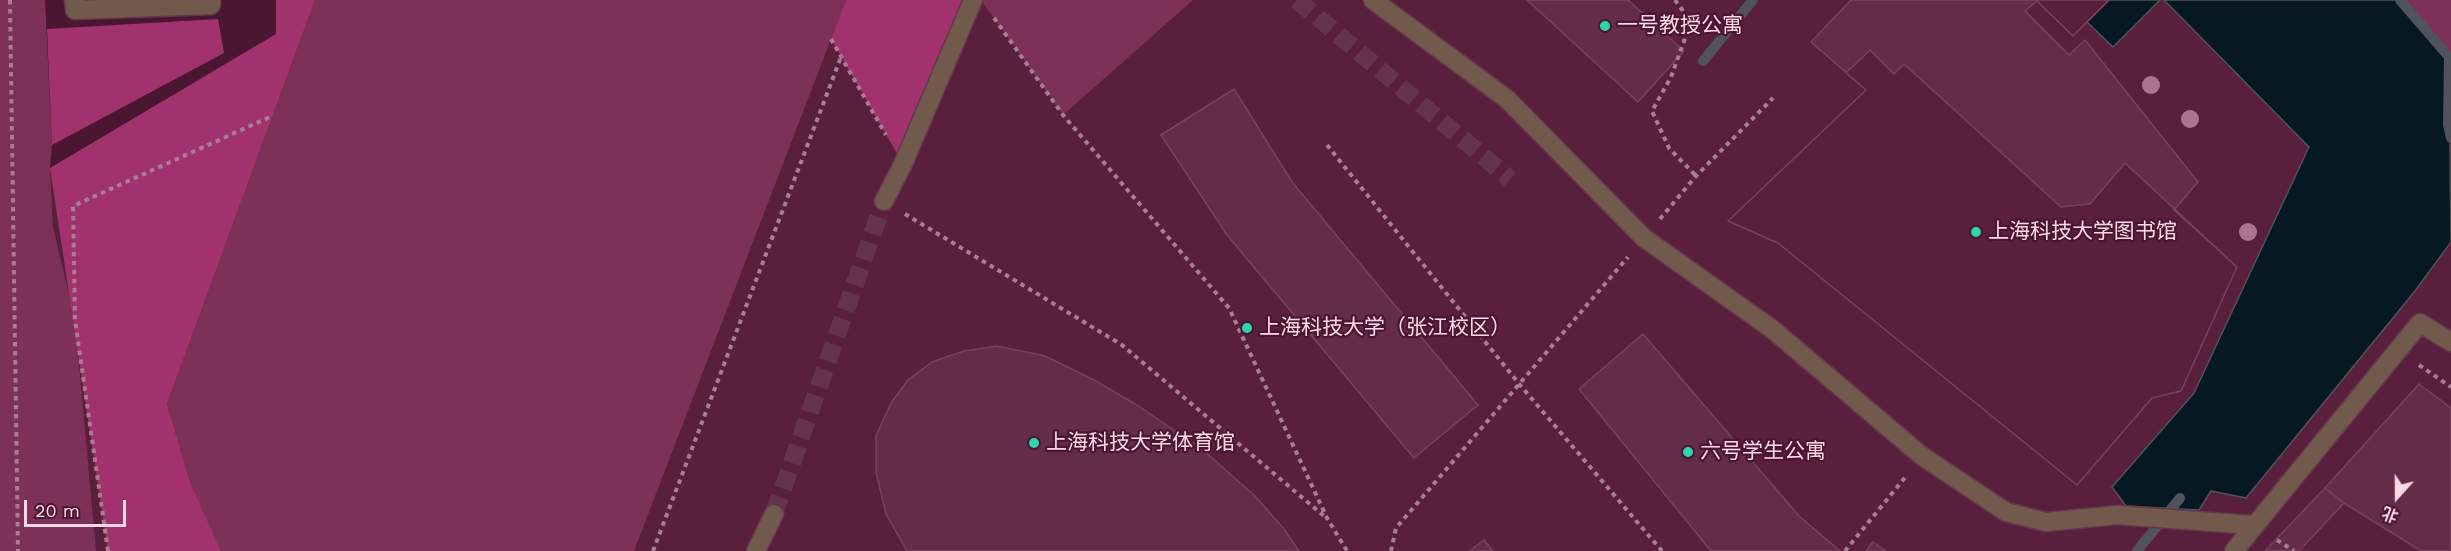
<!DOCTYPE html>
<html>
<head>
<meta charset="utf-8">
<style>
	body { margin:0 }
	#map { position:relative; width:2451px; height:551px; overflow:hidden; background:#4a1632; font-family:"Work Sans","Noto Sans SC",sans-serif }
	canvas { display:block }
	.north { position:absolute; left:2367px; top:467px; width:60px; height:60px; -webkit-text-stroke:4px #4a1632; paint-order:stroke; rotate:201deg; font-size:16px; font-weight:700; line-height:24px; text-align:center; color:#fbd8e6 }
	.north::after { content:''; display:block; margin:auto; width:21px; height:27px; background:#fbd8e6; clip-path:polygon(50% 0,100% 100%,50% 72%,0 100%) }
	.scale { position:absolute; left:24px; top:500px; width:102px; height:27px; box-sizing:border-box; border:3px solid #fbd8e6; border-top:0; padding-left:8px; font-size:18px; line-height:21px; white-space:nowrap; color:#fbd8e6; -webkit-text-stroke:4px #4a1632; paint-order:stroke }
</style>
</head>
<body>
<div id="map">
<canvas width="2451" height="551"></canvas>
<div class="north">北</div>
<div class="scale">20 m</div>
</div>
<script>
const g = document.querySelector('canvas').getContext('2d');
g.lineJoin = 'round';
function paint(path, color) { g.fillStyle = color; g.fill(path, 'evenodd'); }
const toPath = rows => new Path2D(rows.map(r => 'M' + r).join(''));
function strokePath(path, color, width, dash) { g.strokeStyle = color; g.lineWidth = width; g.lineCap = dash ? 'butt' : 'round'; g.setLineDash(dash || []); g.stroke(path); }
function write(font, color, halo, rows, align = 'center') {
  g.font = font + ' "Work Sans","Noto Sans SC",sans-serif'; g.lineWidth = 4.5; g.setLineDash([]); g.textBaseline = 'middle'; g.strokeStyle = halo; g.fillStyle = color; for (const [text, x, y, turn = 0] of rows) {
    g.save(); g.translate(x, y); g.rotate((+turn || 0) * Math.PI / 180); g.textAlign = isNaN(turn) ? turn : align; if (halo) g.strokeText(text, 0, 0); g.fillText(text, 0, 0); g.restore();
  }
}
paint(toPath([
	[276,0,2451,0,2451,551,40,551,53,227,50,168,276,34]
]), '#5a1f3d');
paint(toPath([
	[0,0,45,0,52,145,50,168,53,227,75,320,96,551,0,551],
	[315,0,846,0,634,551,221,551,205,522,191,485,167,404],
	[981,0,1193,0,1063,115],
	[2400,0,2451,0,2451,138,2448,125,2448,57]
]), '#7d3158');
paint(toPath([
	[276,0,315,0,167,404,191,485,221,551,108,551,50,168,276,34],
	[846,0,973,0,903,164,831,39],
	[218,19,224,53,52,145,47,29]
]), '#a1326e');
const water = toPath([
	[2109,0,2160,0,2113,47,2087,22,2109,0],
	[2164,0,2400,0,2449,57,2451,242,2415,291,2246,498,2211,491,2199,510,2126,506,2112,487,2194,393,2309,147,2164,0]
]);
paint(water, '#061922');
strokePath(water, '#50525d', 1.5);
strokePath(toPath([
	[2400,0,2449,57,2448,125,2451,138],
	[1703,61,1753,0],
	[2137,551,2180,498]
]), '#50525d', 10);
const building = toPath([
	[1527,0,1628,0,1684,51,1638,102,1527,0],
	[1851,0,2109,0,2073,36,2037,1,2025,11,2069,55,2085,40,2198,182,2174,210,2237,267,2181,391,2152,398,2077,485,1778,243,1728,221,1866,90,1811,42,1851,0],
	[2036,0,2109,0,2073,36,2036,0],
	[1870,50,1894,74,1904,64,2061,207,2090,204,2125,163,2237,267,2181,391,2152,398,2077,485,1778,243,1728,221,1866,90,1846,73,1870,50],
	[1234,89,1292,182,1478,405,1414,458,1227,235,1161,135,1234,89],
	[1643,334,1799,516,1840,551,1711,551,1579,389,1643,334],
	[997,346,1045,356,1094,380,1140,407,1203,450,1255,496,1284,529,1299,551,907,551,886,514,876,472,876,436,891,403,909,379,932,362,964,351,997,346],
	[2419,384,2451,408,2451,551,2421,551,2344,503,2325,488,2419,384],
	[2325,488,2344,503,2299,551,2265,551,2325,488],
	[1484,540,1493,551,1469,551,1484,540],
	[1873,542,1886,551,1866,551,1873,542]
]);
paint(building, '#632c47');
strokePath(building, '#7a415c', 1.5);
strokePath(toPath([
	[1297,0,1510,179],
	[774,514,884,201]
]), '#65334d', 18, [18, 9]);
const minor = toPath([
	[74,0,75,10,211,5,211,0],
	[1373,0,1507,99,1644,238,1772,329,1922,456,2006,512,2046,522,2117,515,2253,525],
	[884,201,903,164,973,0],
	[756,551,774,514],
	[2234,551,2420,323,2451,342]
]);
strokePath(minor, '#66354f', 21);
strokePath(toPath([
	[10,0,18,551],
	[1675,0,1691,22,1671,77,1652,111,1669,148,1696,176],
	[994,18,1063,115,1229,308,1327,518,1347,551],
	[831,39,886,135],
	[1327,145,1520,385,1662,551],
	[905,214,1122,345,1324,516],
	[1660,219,1696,176,1773,98],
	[2419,365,2451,387],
	[2277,540,2294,551],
	[108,551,75,320,73,206,272,116],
	[653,551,841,57],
	[1391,551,1396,528,1628,257],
	[1845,551,1907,475]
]), '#a97e93', 4, [4.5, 4.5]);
strokePath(minor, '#71594b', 18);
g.fillStyle = '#ac748e';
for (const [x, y] of [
	[2151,85],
	[2190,119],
	[2248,232]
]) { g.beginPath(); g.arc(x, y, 9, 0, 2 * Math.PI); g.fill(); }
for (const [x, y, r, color] of [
	[1605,26,6,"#2cd5ab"],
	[1976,232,6,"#2cd5ab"],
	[1247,328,6,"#2cd5ab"],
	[1034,443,6,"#2cd5ab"],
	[1688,452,6,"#2cd5ab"]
]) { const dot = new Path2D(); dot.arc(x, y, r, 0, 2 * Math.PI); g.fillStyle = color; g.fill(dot); strokePath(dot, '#4a1632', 2); }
write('21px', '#fbd8e6', '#4a1632', [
	["一号教授公寓",1617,26],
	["上海科技大学图书馆",1988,232],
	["上海科技大学（张江校区）",1259,328],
	["上海科技大学体育馆",1046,443],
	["六号学生公寓",1700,452]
], 'left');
</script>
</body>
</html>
